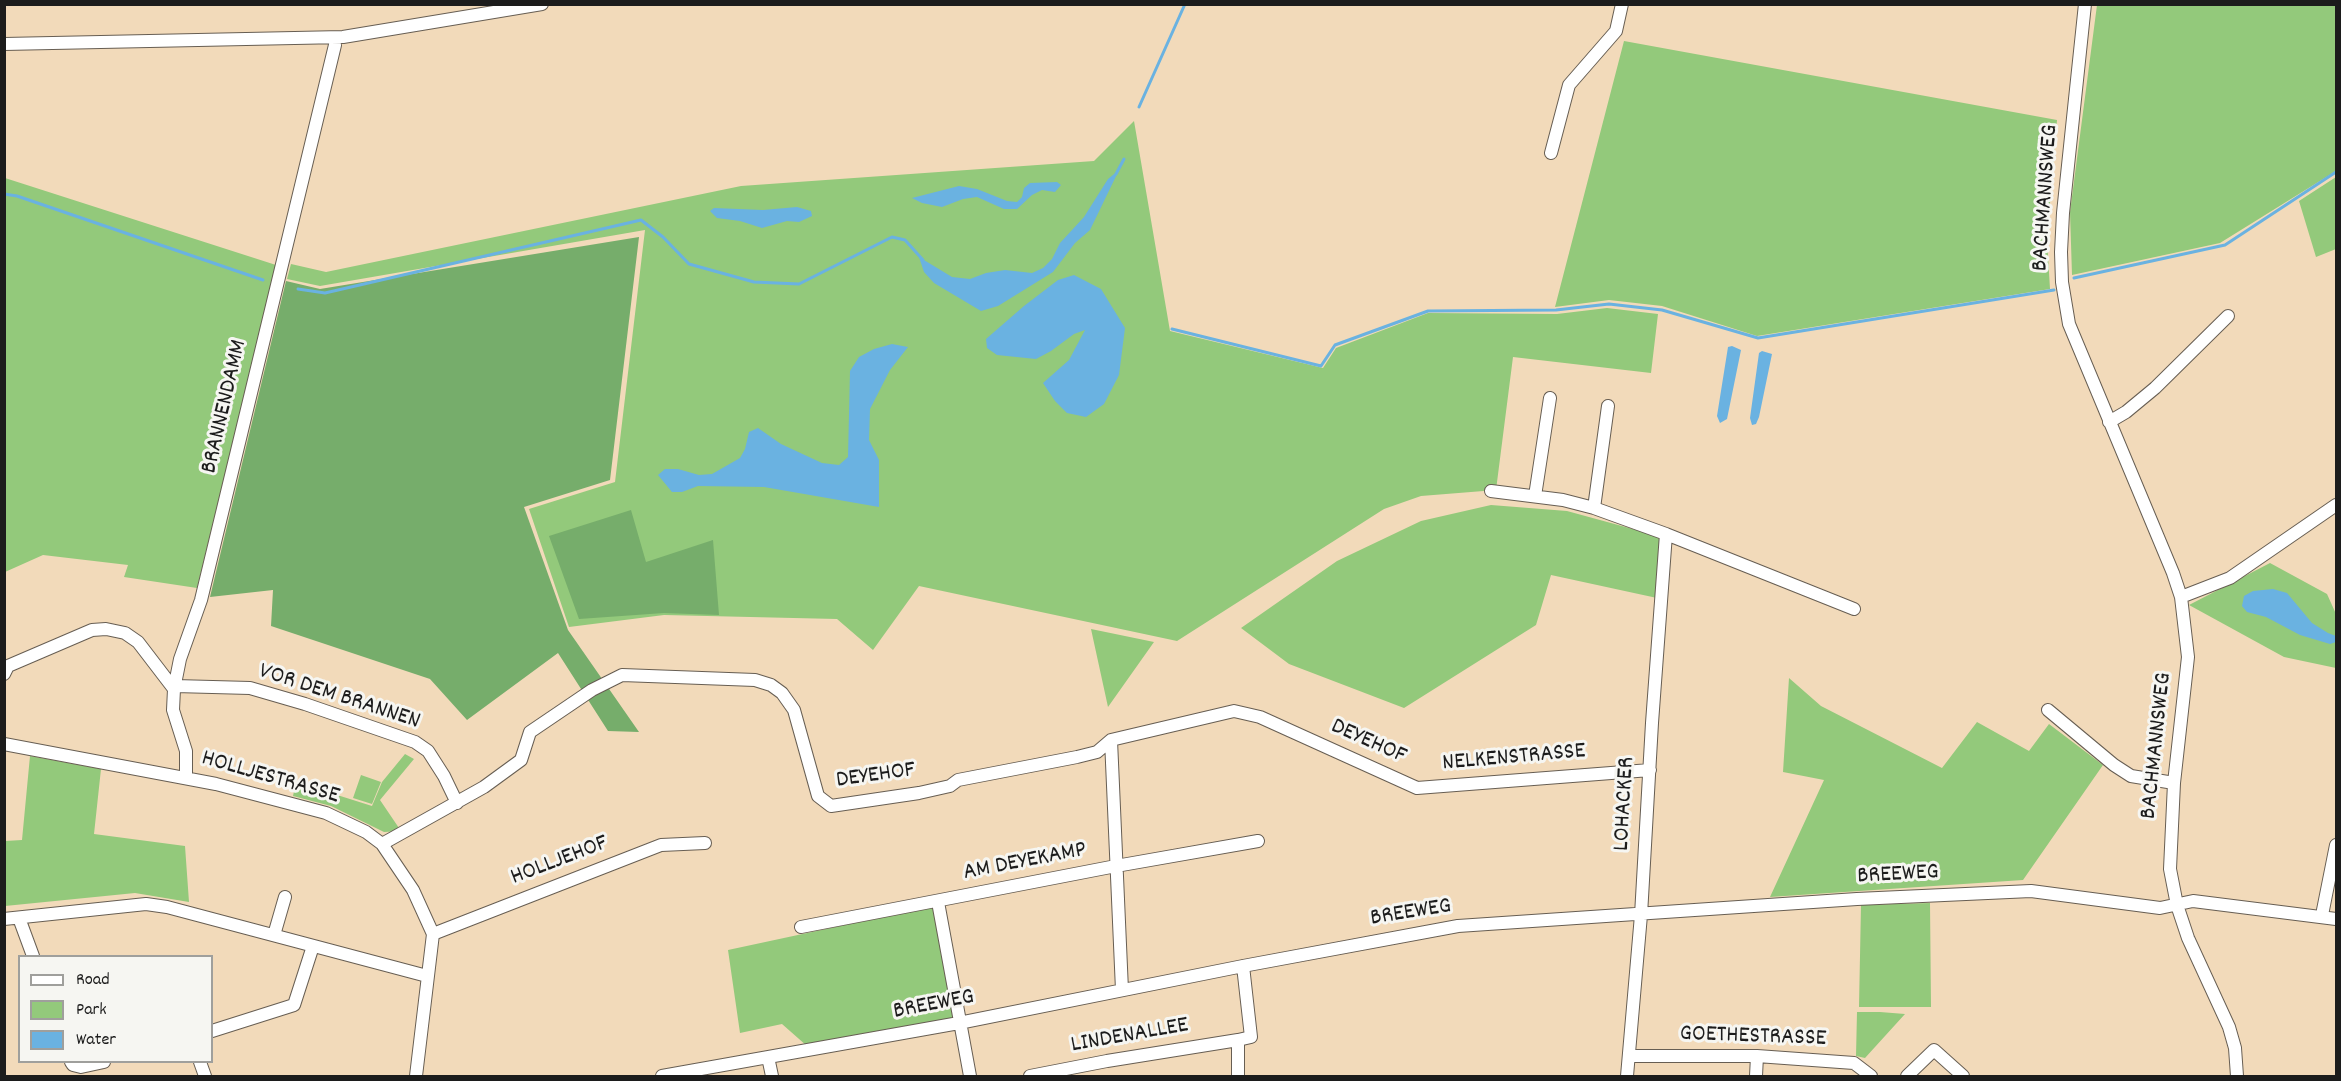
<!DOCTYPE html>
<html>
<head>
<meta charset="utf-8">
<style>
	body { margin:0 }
	#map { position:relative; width:2341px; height:1081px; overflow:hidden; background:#f2daba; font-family:Dekko,sans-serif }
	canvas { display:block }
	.frame { position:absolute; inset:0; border:6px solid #1c1c1c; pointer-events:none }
	.legend { position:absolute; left:18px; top:955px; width:195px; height:108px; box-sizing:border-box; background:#f6f6f2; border:2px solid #9f9f9c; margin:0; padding:8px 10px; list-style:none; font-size:18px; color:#1c1c1c }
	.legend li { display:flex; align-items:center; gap:12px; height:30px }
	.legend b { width:30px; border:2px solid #9f9f9c }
</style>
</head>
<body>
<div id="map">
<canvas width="2341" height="1081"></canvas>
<div class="frame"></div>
<ul class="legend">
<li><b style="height:8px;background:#fff"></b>Road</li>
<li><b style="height:16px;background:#93c97b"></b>Park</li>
<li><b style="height:16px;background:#6ab2e1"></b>Water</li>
</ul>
</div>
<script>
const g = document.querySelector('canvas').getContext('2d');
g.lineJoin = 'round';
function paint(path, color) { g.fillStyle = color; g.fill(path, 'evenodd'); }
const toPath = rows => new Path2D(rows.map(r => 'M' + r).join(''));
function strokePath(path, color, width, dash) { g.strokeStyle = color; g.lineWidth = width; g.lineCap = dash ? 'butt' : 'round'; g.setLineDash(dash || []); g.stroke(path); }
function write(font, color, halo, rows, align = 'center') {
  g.font = font + ' Dekko,sans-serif'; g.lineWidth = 6; g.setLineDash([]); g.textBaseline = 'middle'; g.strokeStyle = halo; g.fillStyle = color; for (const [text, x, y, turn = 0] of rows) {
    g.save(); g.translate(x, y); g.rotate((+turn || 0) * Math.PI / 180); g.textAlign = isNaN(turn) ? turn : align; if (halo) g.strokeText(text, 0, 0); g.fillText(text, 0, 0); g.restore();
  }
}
paint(toPath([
	[2097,5,2336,5,2336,171,2220,243,2072,275,2070,212],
	[1624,41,2057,120,2047,239,2050,289,1757,336,1662,306,1609,300,1555,307],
	[1134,121,1170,331,1323,368,1336,348,1428,313,1557,314,1607,308,1658,314,1651,373,1513,357,1496,490,1421,496,1384,509,1177,641,919,586,873,650,837,619,664,615,569,627,529,509,615,482,645,230,320,286,287,279,291,264,326,272,741,186,1094,161],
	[2336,177,2336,249,2316,257,2299,201],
	[5,178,276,265,197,588,124,577,128,565,43,555,5,572],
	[1491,505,1567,511,1662,537,1657,598,1551,575,1536,625,1404,708,1289,664,1241,628,1337,561,1421,521],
	[2270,563,2327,594,2336,614,2336,668,2284,657,2189,605],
	[1091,629,1154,642,1108,707],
	[1789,678,1821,706,1942,768,1977,722,2029,751,2049,724,2103,765,2023,880,1770,897,1824,780,1783,772],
	[405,754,414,759,380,800,401,831,384,832,331,806,293,796,296,782,372,806,382,782],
	[30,756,101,769,94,834,185,846,189,902,135,893,5,906,5,841,22,840],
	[361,775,381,782,372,804,353,798],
	[1930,903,1931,1007,1859,1007,1861,905],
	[933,906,955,1020,807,1046,782,1024,740,1033,728,950],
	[1857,1012,1880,1012,1905,1014,1865,1058,1856,1056]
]), '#93c97b');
paint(toPath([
	[639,237,610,480,524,507,568,630,639,732,608,731,558,653,467,720,430,679,271,626,273,590,210,597,286,281,320,289],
	[631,510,646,562,713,540,719,615,664,613,579,619,549,536]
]), '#76ad6b');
paint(toPath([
	[1119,170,1090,230,1075,243,1053,272,998,306,981,311,934,283,924,272,919,257,952,277,970,279,986,273,1005,270,1032,273,1043,268,1052,259,1060,243,1084,217,1108,179],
	[1057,182,1061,185,1055,192,1042,190,1032,195,1017,209,1004,209,977,197,963,199,942,207,922,203,912,198,959,186,977,189,1007,201,1017,202,1022,197,1024,188,1030,183],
	[797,207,811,211,812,216,799,222,787,221,762,228,740,221,717,218,710,211,714,208,763,210],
	[1074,275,1101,289,1125,328,1119,375,1104,404,1086,417,1067,413,1055,401,1043,383,1069,360,1085,330,1074,334,1051,351,1036,359,997,355,987,348,986,339,1024,306,1058,280],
	[892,344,908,347,890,370,870,409,869,440,879,460,879,507,764,487,698,486,682,492,672,492,658,475,665,469,678,469,699,475,712,474,740,458,745,449,749,432,758,428,781,444,822,463,839,465,848,457,850,371,859,357,874,349],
	[1732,346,1741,350,1727,419,1720,423,1717,416,1728,347],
	[1762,351,1772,354,1759,417,1756,424,1752,425,1750,418,1759,353],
	[2273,589,2287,593,2312,623,2328,633,2336,636,2336,642,2330,644,2300,635,2266,617,2247,612,2242,606,2244,596,2253,591]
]), '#6ab2e1');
strokePath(toPath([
	[1139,107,1185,4],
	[1116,174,1124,159],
	[4,194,17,196,263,280],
	[2074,278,2225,245,2336,172],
	[298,289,325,293,641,220,663,237,689,264,754,282,799,284,892,237,905,240,923,260],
	[1172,329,1321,366,1335,345,1428,311,1556,310,1609,304,1662,310,1758,338,2054,290]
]), '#6ab2e1', 3);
const minor = toPath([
	[2085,4,2063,213,2061,252,2062,282,2069,324,2173,573,2181,597,2188,657,2174,783,2170,869,2177,905,2188,938,2229,1027,2235,1048,2237,1076],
	[4,44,343,37,542,4],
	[1551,153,1569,85,1616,31,1622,4],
	[2109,422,2126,412,2155,388,2228,316],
	[1491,491,1563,500,1594,508,1666,534,1854,609],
	[1535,496,1550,398],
	[1594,508,1608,406],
	[2181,597,2230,578,2336,505],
	[4,674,8,666,92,630,106,629,125,633,138,642,174,689],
	[175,686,250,688,305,704,415,742,428,751,444,776,457,803],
	[2048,710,2114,765,2131,776,2174,783],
	[1111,740,1122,990],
	[4,744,216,784,326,813,366,832,382,844,413,890,433,934,416,1076],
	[186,777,186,751,173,710,174,689,180,659,201,600,335,45],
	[382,844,484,787,521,760,530,732,592,690,622,675,755,680,771,685,782,693,794,710,818,796,831,806,919,793,950,786,958,780,1077,757,1097,752,1111,740,1234,711,1260,717,1417,788,1650,770],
	[938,902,970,1076],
	[2322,915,2336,845],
	[19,918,33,956],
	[4,919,146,904,167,907,427,976],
	[801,927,1116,866,1258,841],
	[433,934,661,845,705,843],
	[274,935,285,897],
	[212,1031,294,1005,313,946],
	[1629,1056,1757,1056,1854,1063,1871,1076],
	[768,1057,772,1076],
	[71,1062,73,1065,81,1067,104,1062],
	[200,1062,205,1076],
	[662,1076,959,1023,1243,966,1458,926,1857,899,2031,891,2160,908,2193,901,2336,919],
	[1030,1076,1107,1061,1238,1040],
	[1238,1076,1238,1040,1251,1037,1243,966],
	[1627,1076,1641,915,1652,723,1666,534],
	[1756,1076,1757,1056],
	[1907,1076,1934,1050,1963,1076]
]);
strokePath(minor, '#675e53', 14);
strokePath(minor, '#fff', 12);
write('24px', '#1c1c1c', '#f6f6f2', [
	["BACHMANNSWEG",2047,198,-86],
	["BRANNENDAMM",226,407,-77],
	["VOR DEM BRANNEN",339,698,18],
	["DEYEHOF",1368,743,24],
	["BACHMANNSWEG",2158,746,-84],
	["NELKENSTRASSE",1514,759,-5],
	["DEYEHOF",876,777,-8],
	["HOLLJESTRASSE",270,779,16],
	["LOHACKER",1626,804,-87],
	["HOLLJEHOF",560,862,-21],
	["AM DEYEKAMP",1025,863,-11],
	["BREEWEG",1898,876,-3],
	["BREEWEG",1411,914,-9],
	["BREEWEG",934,1006,-11],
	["LINDENALLEE",1130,1037,-10],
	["GOETHESTRASSE",1753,1038,2]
]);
</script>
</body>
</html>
